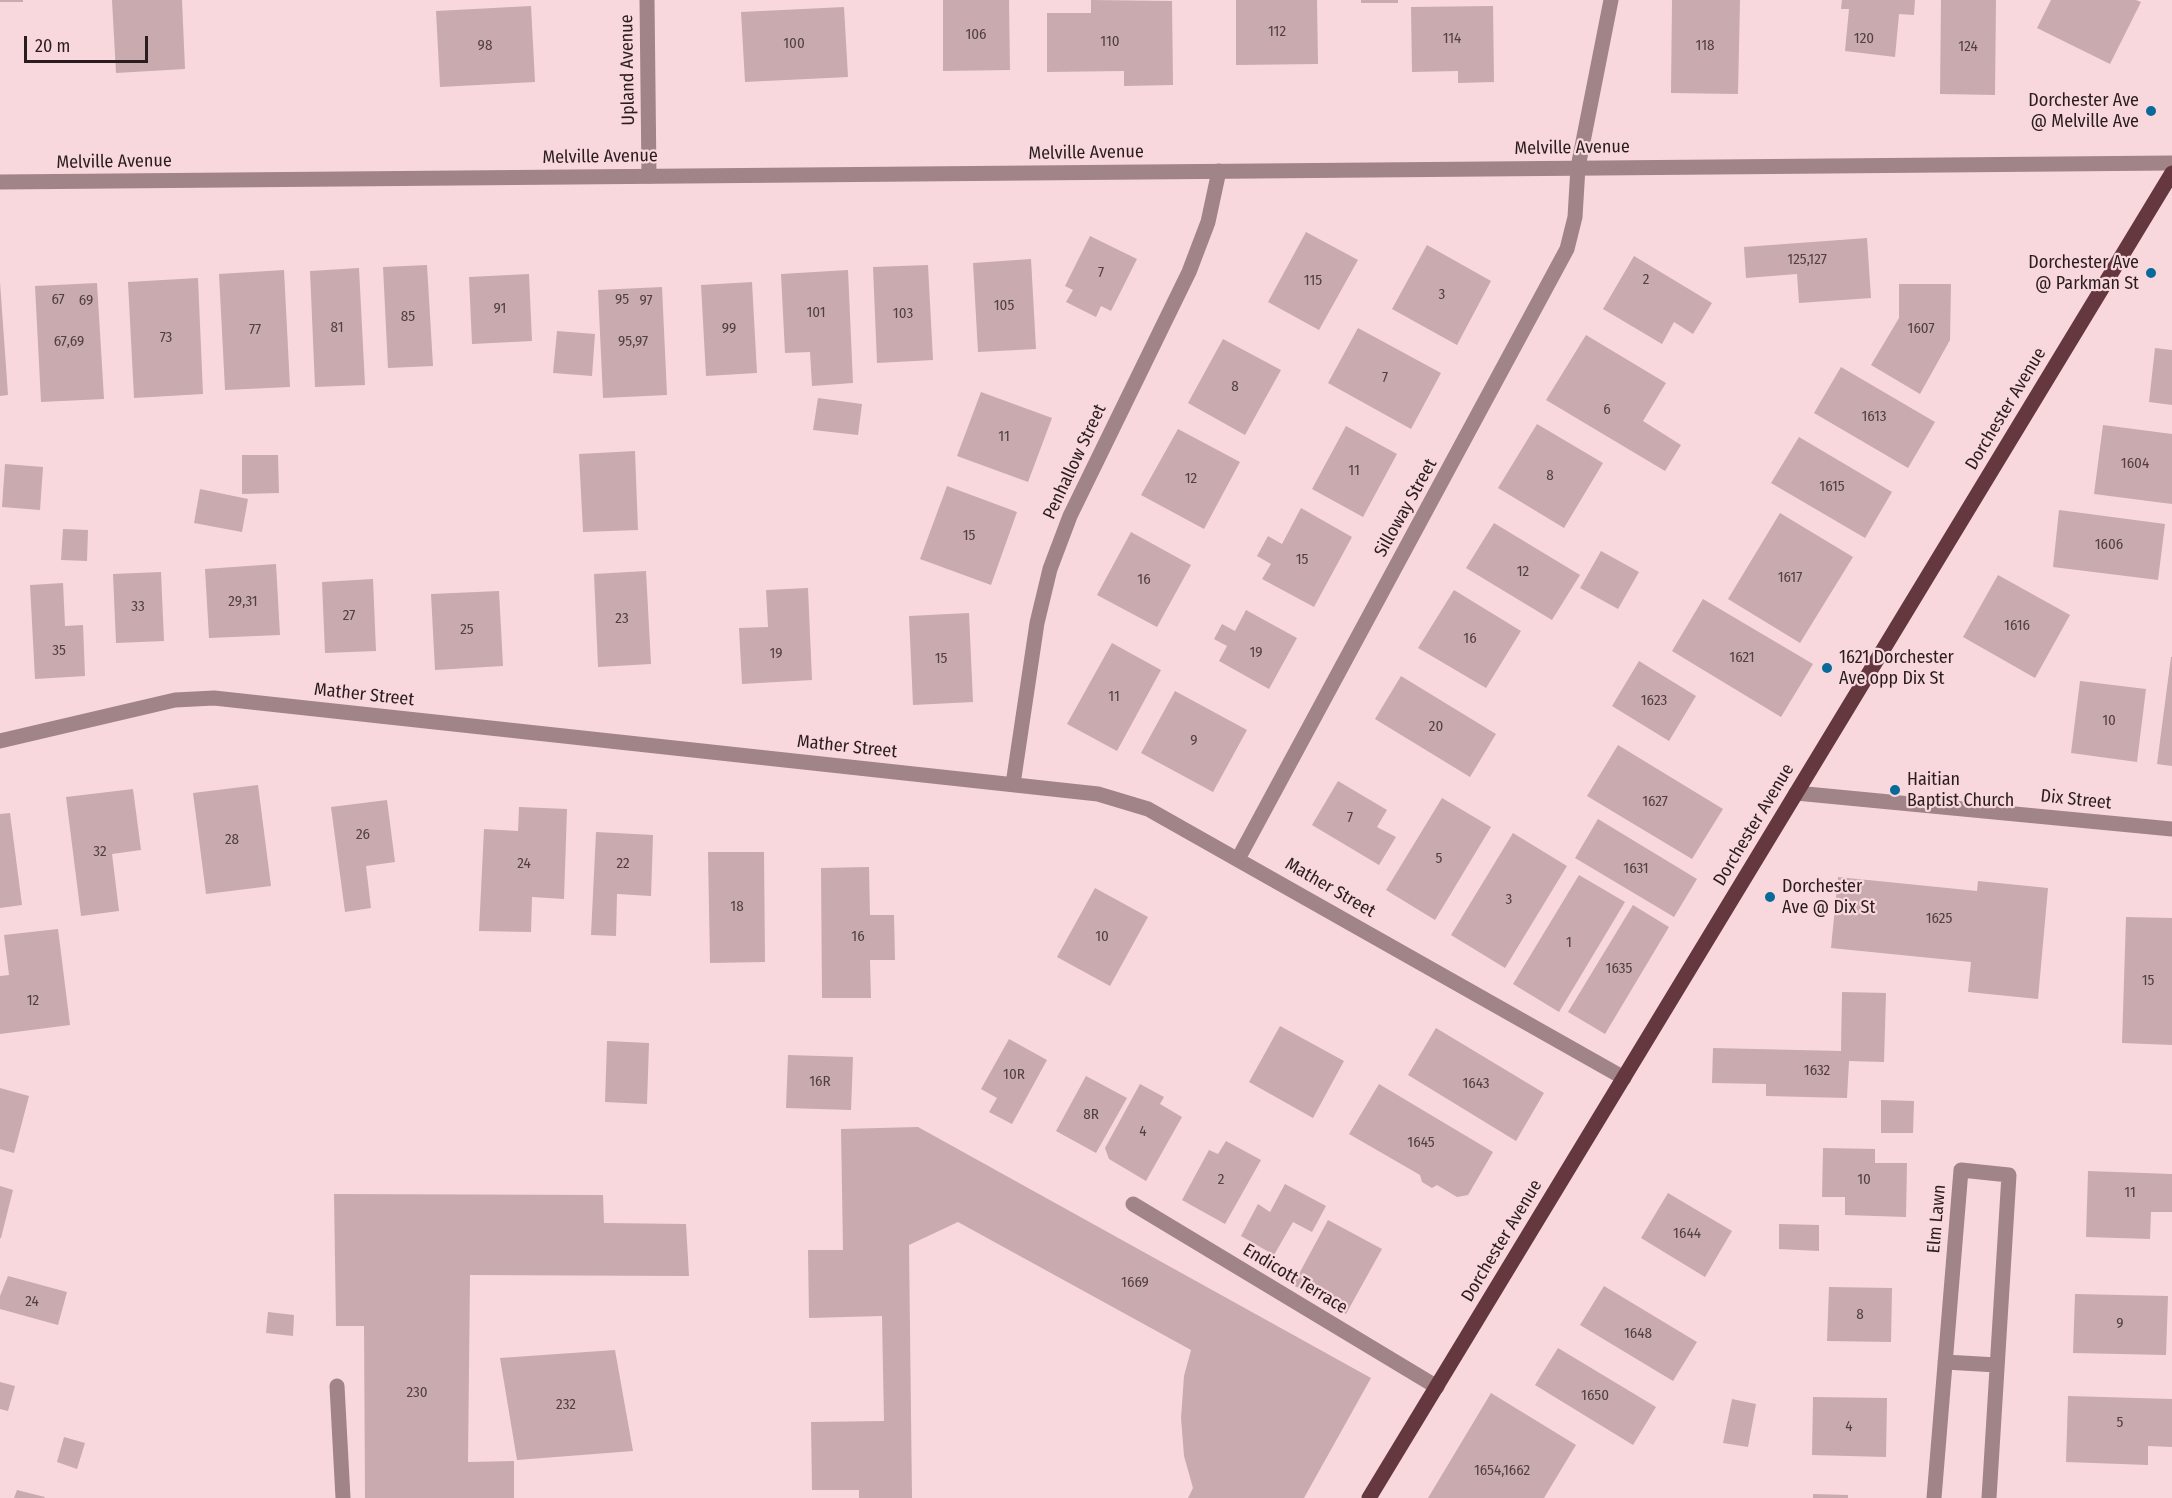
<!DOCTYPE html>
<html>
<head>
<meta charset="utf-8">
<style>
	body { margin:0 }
	#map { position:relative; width:2172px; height:1498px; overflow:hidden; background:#f9d8dd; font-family:"Fira Sans Condensed",sans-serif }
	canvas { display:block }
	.scale { position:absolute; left:24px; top:36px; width:124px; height:27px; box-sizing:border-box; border:3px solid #291d1f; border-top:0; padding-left:8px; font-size:18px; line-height:21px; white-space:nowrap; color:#291d1f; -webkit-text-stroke:4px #f9d8dd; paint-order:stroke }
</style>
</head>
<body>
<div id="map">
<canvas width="2172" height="1498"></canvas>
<div class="scale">20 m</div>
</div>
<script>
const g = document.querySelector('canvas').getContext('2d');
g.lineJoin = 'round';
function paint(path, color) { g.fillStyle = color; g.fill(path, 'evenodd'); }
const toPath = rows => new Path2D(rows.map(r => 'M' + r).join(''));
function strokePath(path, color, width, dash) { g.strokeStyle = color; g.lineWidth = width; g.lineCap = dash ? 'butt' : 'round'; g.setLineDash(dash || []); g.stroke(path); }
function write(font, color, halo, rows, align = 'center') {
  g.font = font + ' "Fira Sans Condensed",sans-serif'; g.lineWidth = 4.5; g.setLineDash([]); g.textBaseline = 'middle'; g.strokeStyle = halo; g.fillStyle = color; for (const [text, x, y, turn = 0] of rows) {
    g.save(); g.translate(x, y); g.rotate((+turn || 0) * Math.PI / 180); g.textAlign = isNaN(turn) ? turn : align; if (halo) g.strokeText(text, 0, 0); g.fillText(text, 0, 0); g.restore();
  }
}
paint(toPath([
	[0,0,23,0,23,2,0,2],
	[112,0,182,0,185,69,116,73],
	[943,0,1009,0,1010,70,943,71],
	[1091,0,1172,1,1173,85,1124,86,1124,71,1047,72,1047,13,1091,13],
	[1236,0,1317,0,1318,64,1236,65],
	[1361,0,1398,0,1398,3,1361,3],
	[1672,0,1740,0,1738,94,1671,93],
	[1842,0,1915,0,1914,15,1899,14,1895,57,1845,51,1849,9,1841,9],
	[1941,0,1996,0,1995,95,1940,94],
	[2051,0,2136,0,2141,2,2110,64,2037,28],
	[531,6,535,82,440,87,436,11],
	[1493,6,1494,82,1458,83,1458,71,1412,72,1411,7],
	[844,7,848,77,745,82,741,12],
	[1306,232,1358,260,1319,330,1268,302],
	[1090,236,1137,259,1111,311,1101,306,1096,317,1066,302,1073,290,1065,286],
	[1867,238,1871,298,1799,303,1797,274,1746,278,1744,247],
	[1427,245,1491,281,1457,345,1392,309],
	[1634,256,1712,303,1693,334,1674,322,1662,344,1603,309],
	[1031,259,1036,349,978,352,973,263],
	[427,265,433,366,388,368,383,267],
	[928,265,933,360,877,363,873,267],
	[359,268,365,385,315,387,310,271],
	[284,270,290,387,225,390,219,274],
	[848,270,853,383,812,386,810,352,785,353,781,274],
	[529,274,532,341,472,344,469,277],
	[198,278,203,394,134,398,128,282],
	[0,282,8,395,0,396],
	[752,282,757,373,706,376,701,285],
	[97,283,104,399,41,402,35,286],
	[1899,284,1951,284,1950,340,1920,394,1871,365,1899,318],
	[662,287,667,395,603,398,598,290],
	[1358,328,1441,373,1411,429,1328,383],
	[557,331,595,334,592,376,553,373],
	[1586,335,1666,383,1643,421,1681,445,1665,471,1546,400],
	[1223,339,1281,370,1245,435,1188,403],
	[2155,348,2172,350,2172,405,2149,402],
	[1841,367,1935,422,1908,468,1814,413],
	[981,392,1052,418,1028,482,957,456],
	[818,398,862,404,858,435,813,430],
	[1537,424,1603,463,1564,528,1498,488],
	[2103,425,2172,434,2172,504,2094,494],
	[1346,426,1397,454,1363,517,1312,489],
	[1178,429,1240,462,1204,529,1141,495],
	[1799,437,1892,492,1865,538,1771,483],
	[635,451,638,530,583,532,579,454],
	[242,455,278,455,279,493,242,494],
	[5,464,43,467,40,510,2,507],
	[947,486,1017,512,991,585,920,559],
	[200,489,248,499,242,532,194,523],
	[1301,508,1352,537,1314,607,1262,579,1271,564,1257,556,1268,536,1282,544],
	[2059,510,2165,524,2158,580,2053,567],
	[1780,513,1853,557,1800,643,1728,599],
	[1494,523,1580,575,1552,620,1466,568],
	[63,529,88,530,87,561,61,560],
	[1131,532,1191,565,1157,627,1097,595],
	[1601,551,1639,572,1618,609,1580,588],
	[276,564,280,635,209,638,205,569],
	[646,571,651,664,598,667,594,574],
	[161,572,164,641,116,643,113,574],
	[1998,575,2070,615,2035,678,1963,637],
	[373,579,376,651,325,653,322,582],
	[63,583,65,626,83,625,85,676,35,679,30,585],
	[808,588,812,680,742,684,739,628,768,627,766,590],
	[1454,590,1521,631,1486,688,1418,648],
	[499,591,503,666,435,670,431,594],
	[1703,599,1813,664,1781,717,1672,651],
	[1246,610,1297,638,1269,689,1219,661,1227,646,1214,639,1222,624,1235,631],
	[969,613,973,702,913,705,909,616],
	[1112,643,1161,670,1117,751,1067,724],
	[2171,657,2172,657,2172,766,2157,764],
	[1639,661,1696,696,1669,741,1612,706],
	[1401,676,1496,734,1470,777,1375,719],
	[2080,681,2146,689,2137,762,2071,753],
	[1175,691,1247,730,1213,792,1141,753],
	[1618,745,1723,809,1692,859,1587,796],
	[1338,781,1387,810,1377,827,1396,837,1379,865,1312,825],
	[258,785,271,886,206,894,193,793],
	[133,789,141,850,112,854,119,911,81,916,66,797],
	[1442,798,1491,827,1435,920,1386,890],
	[387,800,395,862,366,866,371,908,345,912,331,807],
	[519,807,567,809,564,899,532,897,531,932,479,931,484,829,518,831],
	[10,813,22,905,0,908,0,814],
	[1598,819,1697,879,1674,917,1575,858],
	[596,832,653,835,651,896,617,894,616,936,591,935],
	[1513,833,1567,866,1505,968,1451,935],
	[708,852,764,852,765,962,710,963],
	[869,867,870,915,894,915,895,960,870,960,871,998,822,998,821,868],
	[1579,875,1625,902,1559,1012,1513,984],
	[1838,877,1977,891,1978,881,2048,888,2038,999,1968,992,1971,962,1831,948],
	[1095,888,1148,917,1110,986,1057,957],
	[1633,905,1669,927,1605,1034,1568,1012],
	[2126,917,2172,918,2172,1045,2122,1043],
	[58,929,70,1025,0,1034,0,976,9,975,4,935],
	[1842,992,1886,993,1884,1062,1849,1061,1847,1098,1766,1096,1766,1084,1712,1083,1713,1048,1841,1051],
	[1280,1026,1344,1061,1313,1118,1249,1082],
	[1436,1028,1544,1093,1516,1141,1408,1075],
	[1009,1039,1047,1060,1012,1124,989,1112,997,1098,981,1089],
	[607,1041,649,1043,647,1104,605,1102],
	[788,1055,853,1057,851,1110,786,1108],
	[1086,1076,1127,1098,1096,1153,1056,1131],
	[1140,1084,1164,1097,1160,1104,1182,1117,1146,1181,1109,1159,1105,1148],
	[1379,1084,1493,1152,1468,1195,1457,1197,1437,1185,1432,1188,1422,1182,1420,1175,1349,1134],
	[0,1088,29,1096,14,1153,0,1149],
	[1881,1100,1914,1101,1913,1133,1881,1133],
	[918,1127,1371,1378,1304,1498,1188,1498,1193,1488,1184,1456,1181,1418,1184,1376,1191,1350,958,1222,909,1245,912,1498,859,1498,859,1490,812,1490,811,1422,884,1421,882,1316,809,1318,808,1250,843,1250,841,1129],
	[1226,1141,1261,1160,1225,1224,1182,1200,1209,1150,1218,1154],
	[1823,1148,1875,1149,1875,1163,1907,1163,1906,1217,1845,1215,1845,1197,1822,1197],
	[2088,1171,2172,1174,2172,1212,2151,1212,2150,1239,2086,1237],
	[1285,1184,1326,1206,1312,1232,1293,1222,1274,1255,1241,1236,1258,1204,1270,1212],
	[0,1186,13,1190,1,1238,0,1238],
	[1668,1193,1732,1231,1705,1277,1641,1238],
	[334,1194,603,1195,604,1223,686,1224,689,1276,470,1275,468,1462,514,1461,514,1498,365,1498,364,1326,336,1326],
	[1328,1220,1382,1249,1346,1314,1293,1285],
	[1779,1224,1819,1225,1819,1251,1779,1249],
	[8,1276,67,1292,58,1325,0,1309,0,1296],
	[1604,1286,1697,1342,1673,1381,1580,1325],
	[1829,1287,1892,1288,1891,1342,1827,1341],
	[2075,1294,2168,1296,2166,1355,2073,1353],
	[268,1312,294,1315,293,1336,266,1333],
	[1558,1348,1656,1407,1633,1445,1535,1385],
	[615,1350,633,1451,517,1460,500,1358],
	[0,1382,15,1386,8,1411,0,1409],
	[1491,1393,1576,1445,1544,1498,1428,1498],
	[2068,1396,2172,1399,2172,1447,2148,1446,2148,1465,2066,1462],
	[1813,1397,1887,1398,1886,1457,1812,1455],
	[1732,1399,1756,1404,1748,1447,1723,1443],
	[64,1437,85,1443,77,1469,57,1462],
	[17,1490,45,1497,44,1498,14,1498],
	[1813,1494,1848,1495,1848,1498,1813,1498]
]), '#c9aaae');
strokePath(toPath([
	[647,0,649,176],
	[0,741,175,700,214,698,1098,794,1148,809,1624,1078],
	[1013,784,1037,623,1050,569,1070,516,1189,272,1208,222,1219,171],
	[1796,793,2172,829],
	[1238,859,1567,249,1575,217,1578,167,1611,0],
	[1133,1204,1437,1387],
	[1945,1362,1997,1365],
	[337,1386,343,1498],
	[1934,1498,1961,1170,2009,1175,1989,1498]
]), '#a08488', 15);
strokePath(toPath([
	[0,182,2172,163]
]), '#a08488', 15);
strokePath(toPath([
	[1369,1498,2172,173]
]), '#653840', 15);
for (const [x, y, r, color] of [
	[2151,111,6,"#086a99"],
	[2151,273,6,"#086a99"],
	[1827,668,6,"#086a99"],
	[1895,790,6,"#086a99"],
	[1770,897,6,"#086a99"]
]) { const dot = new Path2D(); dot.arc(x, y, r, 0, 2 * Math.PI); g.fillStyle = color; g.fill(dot); strokePath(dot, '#f9d8dd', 2); }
write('15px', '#514043', null, [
	["112",1277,32],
	["106",976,35],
	["114",1452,39],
	["120",1864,39],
	["110",1110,42],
	["100",794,44],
	["98",485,46],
	["118",1705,46],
	["124",1968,47],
	["125,127",1807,260],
	["7",1101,273],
	["2",1646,280],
	["115",1313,281],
	["3",1442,295],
	["67",58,300],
	["95",622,300],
	["69",86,301],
	["97",646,301],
	["105",1004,306],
	["91",500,309],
	["101",816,313],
	["103",903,314],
	["85",408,317],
	["81",337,328],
	["99",729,329],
	["1607",1921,329],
	["77",255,330],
	["73",166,338],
	["67,69",69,342],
	["95,97",633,342],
	["7",1385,378],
	["8",1235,387],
	["6",1607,410],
	["1613",1874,417],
	["11",1004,437],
	["1604",2135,464],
	["11",1354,471],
	["8",1550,476],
	["12",1191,479],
	["1615",1832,487],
	["15",969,536],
	["1606",2109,545],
	["15",1302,560],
	["12",1523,572],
	["1617",1790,578],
	["16",1144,580],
	["29,31",243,602],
	["33",138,607],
	["27",349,616],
	["23",622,619],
	["1616",2017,626],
	["25",467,630],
	["16",1470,639],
	["35",59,651],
	["19",1256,653],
	["19",776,654],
	["1621",1742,658],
	["15",941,659],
	["11",1114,697],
	["1623",1654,701],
	["10",2109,721],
	["20",1436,727],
	["9",1194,741],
	["1627",1655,802],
	["7",1350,818],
	["26",363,835],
	["28",232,840],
	["32",100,852],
	["5",1439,859],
	["24",524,864],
	["22",623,864],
	["1631",1636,869],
	["3",1509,900],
	["18",737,907],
	["1625",1939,919],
	["16",858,937],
	["10",1102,937],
	["1",1569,943],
	["1635",1619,969],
	["15",2148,981],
	["12",33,1001],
	["1632",1817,1071],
	["10R",1014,1075],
	["16R",820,1082],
	["1643",1476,1084],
	["8R",1091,1115],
	["4",1143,1132],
	["1645",1421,1143],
	["2",1221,1180],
	["10",1864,1180],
	["11",2130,1193],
	["1644",1687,1234],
	["1669",1135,1283],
	["24",32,1302],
	["8",1860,1315],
	["9",2120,1324],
	["1648",1638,1334],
	["230",417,1393],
	["1650",1595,1396],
	["232",566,1405],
	["5",2120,1423],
	["4",1849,1427],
	["1654,1662",1502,1471]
]);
write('18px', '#291d1f', '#f9d8dd', [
	["Upland Avenue",628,70,-91],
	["Melville Avenue",1572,148,-1],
	["Melville Avenue",1086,153,-1],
	["Melville Avenue",600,157,-1],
	["Melville Avenue",114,162,-1],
	["Dorchester Avenue",2006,409,-59],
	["Penhallow Street",1075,462,-65],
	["Silloway Street",1406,508,-61],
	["Mather Street",364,695,6],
	["Mather Street",847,747,6],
	["Dix Street",2076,800,6],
	["Dorchester Avenue",1754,825,-59],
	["Mather Street",1330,888,30],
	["Elm Lawn",1937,1219,-85],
	["Dorchester Avenue",1502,1241,-59],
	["Endicott Terrace",1295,1279,31]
]);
write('18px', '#291d1f', '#f9d8dd', [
	["Dorchester Ave",2139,101,"right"],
	["@ Melville Ave",2139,122,"right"],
	["Dorchester Ave",2139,263,"right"],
	["@ Parkman St",2139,284,"right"],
	["1621 Dorchester",1839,658],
	["Ave opp Dix St",1839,679],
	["Haitian",1907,780],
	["Baptist Church",1907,801],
	["Dorchester",1782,887],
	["Ave @ Dix St",1782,908]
], 'left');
</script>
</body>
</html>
